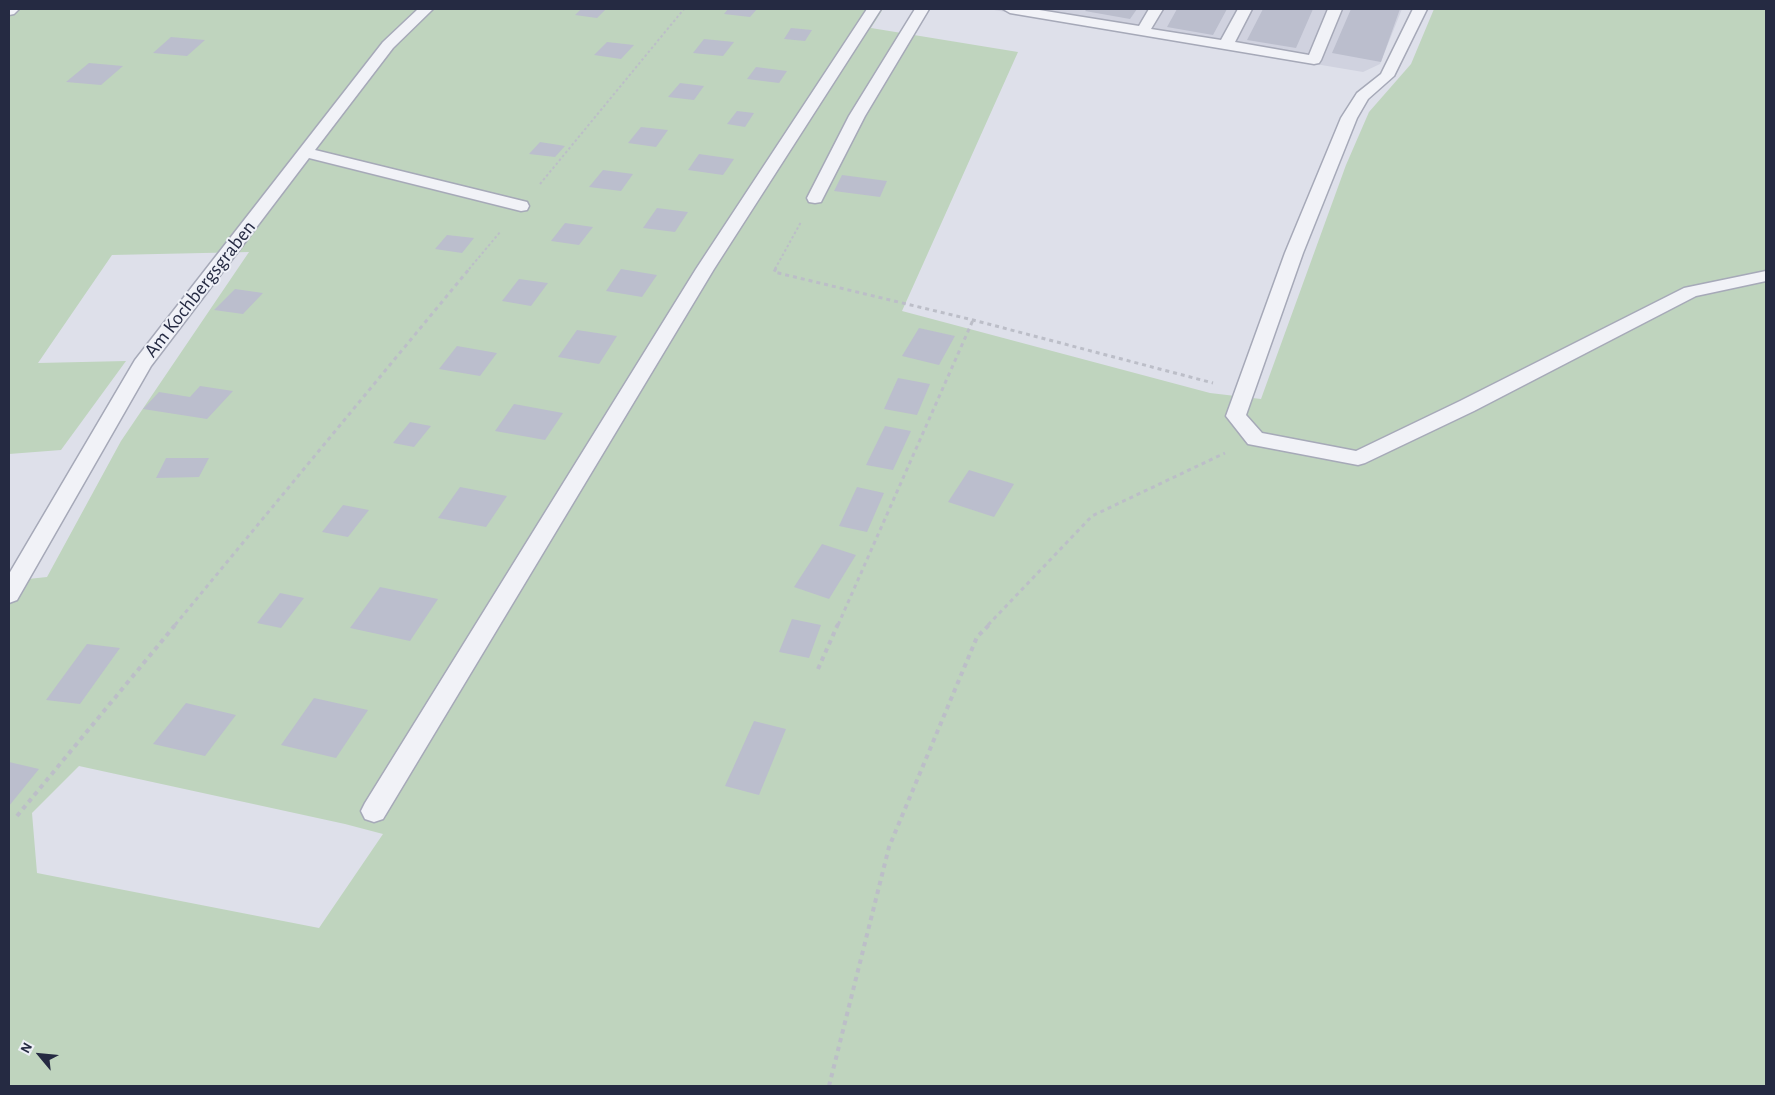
<!DOCTYPE html>
<html>
<head>
<meta charset="utf-8">
<style>
	body { margin:0 }
	#map { position:relative; width:1775px; height:1095px; overflow:hidden; background:#dee0ea; font-family:"Alegreya Sans",sans-serif }
	canvas { display:block }
	.frame { position:absolute; inset:0; border:10px solid #252a42; pointer-events:none }
	.north { position:absolute; left:15px; top:1030px; width:50px; height:50px; -webkit-text-stroke:4px #eef0f7; paint-order:stroke; rotate:298deg; font-size:14px; font-weight:700; line-height:20px; text-align:center; color:#252a42 }
	.north::after { content:''; display:block; margin:auto; width:18px; height:22px; background:#252a42; clip-path:polygon(50% 0,100% 100%,50% 72%,0 100%) }
</style>
</head>
<body>
<div id="map">
<canvas width="1775" height="1095"></canvas>
<div class="frame"></div>
<div class="north">N</div>
</div>
<script>
const g = document.querySelector('canvas').getContext('2d');
g.lineJoin = 'round';
function paint(path, color) { g.fillStyle = color; g.fill(path, 'evenodd'); }
const toPath = rows => new Path2D(rows.map(r => 'M' + r).join(''));
function strokePath(path, color, width, dash) { g.strokeStyle = color; g.lineWidth = width; g.lineCap = dash ? 'butt' : 'round'; g.setLineDash(dash || []); g.stroke(path); }
function write(font, color, halo, rows, align = 'center') {
  g.font = font + ' "Alegreya Sans",sans-serif'; g.lineWidth = 4; g.setLineDash([]); g.textBaseline = 'middle'; g.strokeStyle = halo; g.fillStyle = color; for (const [text, x, y, turn = 0] of rows) {
    g.save(); g.translate(x, y); g.rotate((+turn || 0) * Math.PI / 180); g.textAlign = isNaN(turn) ? turn : align; if (halo) g.strokeText(text, 0, 0); g.fillText(text, 0, 0); g.restore();
  }
}
paint(toPath([
	[988,9,1402,9,1380,64,1363,72]
]), '#d0d2df');
paint(toPath([
	[9,9,883,9,871,28,1018,52,902,311,1210,393,1261,399,1346,165,1369,112,1411,64,1434,9,1766,9,1766,1086,9,1086,9,581,47,577,121,441,249,252,112,255,38,363,126,361,61,450,9,454],
	[79,766,345,824,383,834,319,928,37,873,32,813]
]), '#bfd4be');
paint(toPath([
	[581,9,606,9,597,18,575,15],
	[728,9,757,9,750,17,724,14],
	[1087,9,1137,9,1130,19,1085,11],
	[1177,9,1227,9,1213,35,1167,27],
	[1263,9,1313,9,1296,48,1247,40],
	[1351,9,1400,9,1381,62,1332,53],
	[791,28,812,30,805,41,784,39],
	[171,37,205,40,187,56,153,53],
	[704,39,734,42,723,56,693,53],
	[607,42,634,45,621,59,594,55],
	[89,63,123,66,101,85,66,82],
	[756,67,787,71,779,83,747,79],
	[680,83,704,86,694,100,668,97],
	[737,111,754,113,745,127,727,124],
	[641,127,668,130,656,147,628,143],
	[540,142,565,146,555,157,529,154],
	[699,154,734,159,723,175,688,170],
	[603,170,633,174,621,191,589,187],
	[842,175,887,181,880,197,834,191],
	[657,208,688,212,675,232,643,228],
	[565,223,593,227,579,245,551,241],
	[447,235,474,238,462,253,435,249],
	[621,269,657,275,642,297,606,291],
	[519,279,548,283,531,306,502,301],
	[235,289,263,293,243,314,214,310],
	[919,328,955,336,939,365,902,356],
	[577,330,617,336,599,364,558,357],
	[457,346,497,353,480,376,439,369],
	[898,378,930,384,917,415,884,409],
	[200,386,233,391,207,419,143,409,159,392,190,397],
	[514,404,563,413,545,440,495,431],
	[410,422,431,426,414,447,393,443],
	[885,426,911,431,893,470,866,465],
	[166,458,209,458,199,477,156,478],
	[969,470,1014,484,994,517,948,502],
	[460,487,507,496,486,527,438,518],
	[857,487,884,493,867,532,839,526],
	[343,505,369,510,348,537,322,532],
	[822,544,856,555,829,599,794,587],
	[380,587,438,599,410,641,350,628],
	[280,593,304,598,281,628,257,623],
	[792,619,821,625,809,658,779,652],
	[87,644,120,648,80,704,46,700],
	[314,698,368,710,336,758,281,745],
	[186,703,236,715,205,756,153,744],
	[754,721,786,729,759,795,725,786],
	[9,762,39,769,9,806]
]), '#bbbecd');
const lane = toPath([
	[9,9,19,9,14,14,9,15,9,9],
	[418,9,433,9,393,48,315,150,527,202,529,206,527,210,521,211,309,158,151,366,17,600,9,603,9,574,135,360,383,42,418,9],
	[867,9,881,9,714,269,383,819,374,822,365,819,361,811,365,803,696,269,867,9],
	[915,9,929,9,865,116,823,198,821,202,815,203,809,202,807,198,849,116,915,9],
	[1003,9,1033,9,1139,26,1149,9,1163,9,1151,29,1221,40,1238,9,1252,9,1235,42,1309,55,1328,9,1342,9,1321,60,1319,63,1314,64,1010,13,1003,9],
	[1413,9,1427,9,1394,76,1368,99,1357,118,1303,253,1246,415,1262,433,1356,451,1460,401,1684,288,1766,271,1766,281,1696,296,1474,411,1365,463,1358,465,1248,444,1226,416,1285,253,1341,118,1357,93,1381,74,1413,9]
]);
strokePath(lane, '#a6a9b8', 3);
strokePath(toPath([
	[540,184,684,9],
	[469,269,501,231],
	[775,269,801,222]
]), '#bcbec8', 2, [2.5, 2.5]);
strokePath(toPath([
	[776,268,774,272,973,320,1213,383],
	[175,625,470,268],
	[838,625,973,320],
	[988,625,1092,516,1225,453]
]), '#bcbec8', 3, [4, 4]);
strokePath(toPath([
	[818,669,838,624],
	[17,816,176,624],
	[829,1086,889,847,977,637,990,624]
]), '#bcbec8', 4, [4.5, 4.5]);
paint(lane, '#f1f2f7');
write('20px', '#252a42', '#eef0f7', [
	["Am Kochbergsgraben",200,289,-52]
]);
</script>
</body>
</html>
